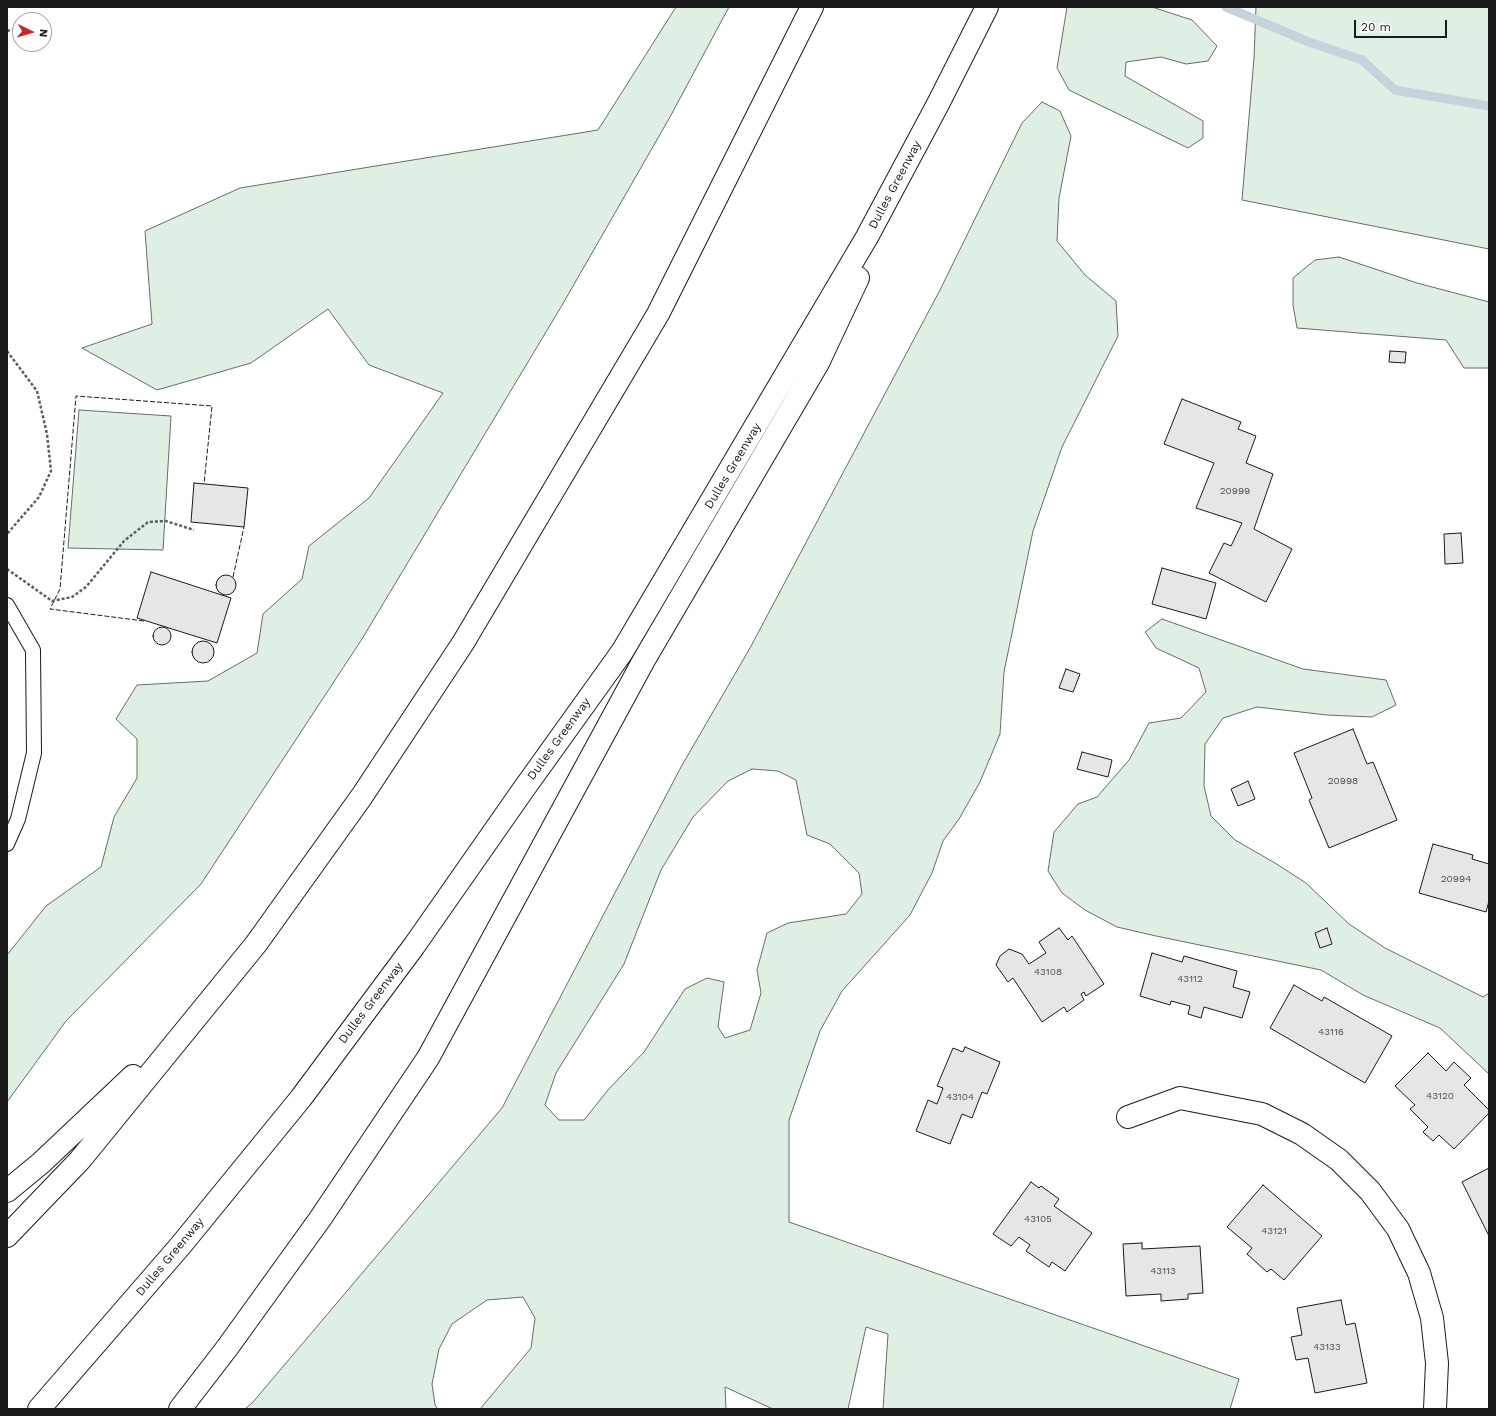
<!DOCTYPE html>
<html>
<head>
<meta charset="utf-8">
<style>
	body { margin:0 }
	#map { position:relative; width:1496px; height:1416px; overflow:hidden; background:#fff; font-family:"Work Sans",sans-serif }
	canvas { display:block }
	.frame { position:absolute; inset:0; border:8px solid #1a1a1a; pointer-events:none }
	.north { position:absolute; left:12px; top:12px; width:40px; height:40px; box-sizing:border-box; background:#fff; border:1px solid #a3a3a3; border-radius:50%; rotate:95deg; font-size:11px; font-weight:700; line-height:16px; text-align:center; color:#1a1a1a }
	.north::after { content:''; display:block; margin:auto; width:14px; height:18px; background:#c62828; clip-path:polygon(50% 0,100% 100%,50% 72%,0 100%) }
	.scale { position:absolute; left:1354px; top:20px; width:93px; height:18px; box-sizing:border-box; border:2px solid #1a1a1a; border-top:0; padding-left:5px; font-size:12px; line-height:14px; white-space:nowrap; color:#1a1a1a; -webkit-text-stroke:3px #fff; paint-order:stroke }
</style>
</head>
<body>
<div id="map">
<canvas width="1496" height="1416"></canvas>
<div class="frame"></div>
<div class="north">N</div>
<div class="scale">20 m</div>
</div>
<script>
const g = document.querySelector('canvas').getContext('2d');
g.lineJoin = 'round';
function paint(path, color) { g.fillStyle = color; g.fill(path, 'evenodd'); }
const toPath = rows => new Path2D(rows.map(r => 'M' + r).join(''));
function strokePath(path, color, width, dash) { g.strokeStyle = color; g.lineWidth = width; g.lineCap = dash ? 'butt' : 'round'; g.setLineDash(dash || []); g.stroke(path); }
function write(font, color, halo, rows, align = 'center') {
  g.font = font + ' "Work Sans",sans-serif'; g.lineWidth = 3; g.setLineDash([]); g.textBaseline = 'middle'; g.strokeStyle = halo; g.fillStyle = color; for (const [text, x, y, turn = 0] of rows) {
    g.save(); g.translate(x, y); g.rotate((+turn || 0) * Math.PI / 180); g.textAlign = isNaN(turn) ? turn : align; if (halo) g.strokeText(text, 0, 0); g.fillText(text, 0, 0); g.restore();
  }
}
const green = toPath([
	[676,7,729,7,670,117,561,307,362,639,201,884,66,1021,7,1102,7,955,46,906,101,867,114,817,137,778,137,739,116,719,137,685,208,681,257,653,263,614,302,579,309,546,369,498,443,393,369,365,328,309,251,363,157,390,82,348,152,324,145,231,240,188,598,130,676,7],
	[1067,7,1152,7,1192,20,1217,46,1208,61,1186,64,1161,57,1126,62,1125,76,1203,121,1203,138,1188,148,1069,90,1057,68,1067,7],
	[1256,7,1489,7,1489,249,1242,200,1254,58,1256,7],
	[1042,102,1060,111,1071,136,1059,198,1057,241,1085,275,1116,301,1118,336,1062,447,1033,531,1004,672,1000,734,980,782,959,819,943,841,932,873,910,915,842,991,820,1031,789,1120,789,1222,1239,1379,1230,1409,883,1409,888,1334,866,1327,848,1409,773,1409,725,1387,726,1409,480,1409,531,1348,535,1318,523,1297,487,1300,452,1324,439,1349,432,1384,435,1405,438,1409,245,1409,253,1402,502,1108,681,767,750,648,940,290,1022,123,1042,102],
	[752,769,778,771,796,780,807,835,830,844,859,873,862,894,846,914,788,923,767,933,757,970,761,993,750,1030,725,1038,718,1027,724,982,707,978,685,989,644,1052,608,1090,584,1120,559,1120,545,1105,556,1073,624,964,661,870,693,817,728,781,752,769],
	[1339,257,1417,283,1489,302,1489,368,1464,368,1446,340,1297,328,1293,305,1293,278,1315,260,1339,257],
	[79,410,171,416,163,550,68,548,79,410],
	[1162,619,1303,669,1386,680,1396,705,1372,717,1327,715,1257,707,1223,718,1205,744,1204,786,1211,816,1235,840,1275,863,1306,883,1349,924,1385,948,1483,997,1489,993,1489,1074,1440,1028,1363,995,1321,970,1156,936,1117,927,1085,910,1062,893,1048,871,1054,832,1078,804,1097,797,1129,760,1149,723,1181,718,1206,692,1199,668,1156,648,1145,632,1162,619]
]);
paint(green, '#e0efe3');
strokePath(green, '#6a6a6a', 1);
strokePath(toPath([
	[1226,7,1309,42,1362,60,1395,90,1489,106]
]), '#c6d2dc', 9);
const building = toPath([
	[1390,351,1406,352,1405,363,1389,362,1390,351],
	[1182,399,1241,422,1238,429,1256,436,1246,463,1273,474,1254,529,1292,549,1266,602,1209,573,1224,543,1231,546,1242,523,1196,508,1214,463,1164,444,1182,399],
	[194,483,248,488,244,527,191,522,194,483],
	[1461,533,1463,563,1445,564,1444,534,1461,533],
	[1162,568,1216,583,1206,619,1152,604,1162,568],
	[151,572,231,598,217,643,137,618,151,572],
	'216 585a10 10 0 1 1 20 0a10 10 0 1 1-20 0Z',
	'153 636a9 9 0 1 1 18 0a9 9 0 1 1-18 0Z',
	'192 652a11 11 0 1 1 22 0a11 11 0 1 1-22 0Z',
	[1066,669,1080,674,1073,692,1059,688,1066,669],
	[1353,729,1367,764,1373,762,1397,820,1329,848,1309,800,1312,798,1294,753,1353,729],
	[1082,752,1112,760,1108,777,1077,769,1082,752],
	[1248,781,1255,799,1238,806,1231,789,1248,781],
	[1433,844,1473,855,1472,859,1489,864,1489,901,1486,912,1419,893,1433,844],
	[1059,928,1068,940,1072,936,1104,984,1086,996,1084,992,1081,994,1084,1000,1067,1012,1064,1007,1042,1022,1013,978,1008,982,996,965,1000,956,1009,949,1022,954,1029,964,1046,953,1039,942,1059,928],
	[1327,928,1332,944,1320,948,1315,933,1327,928],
	[1152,953,1182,962,1184,956,1237,971,1233,987,1250,992,1242,1018,1204,1007,1201,1018,1188,1014,1190,1006,1171,1001,1170,1005,1140,996,1152,953],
	[1294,985,1322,1001,1324,997,1392,1036,1365,1083,1270,1028,1294,985],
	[965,1047,1000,1062,987,1094,982,1092,972,1118,962,1114,950,1144,916,1131,928,1100,937,1104,943,1088,937,1086,953,1048,963,1052,965,1047],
	[1428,1053,1446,1071,1454,1062,1471,1078,1464,1085,1489,1110,1489,1113,1454,1149,1439,1135,1433,1141,1423,1132,1428,1127,1410,1109,1415,1105,1395,1086,1428,1053],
	[1489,1168,1489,1236,1462,1182,1489,1168],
	[1031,1182,1039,1188,1041,1186,1059,1199,1054,1206,1092,1233,1065,1271,1052,1262,1049,1267,1026,1251,1030,1245,1019,1237,1011,1246,993,1234,1031,1182],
	[1263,1185,1322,1236,1284,1280,1271,1269,1267,1272,1247,1254,1252,1248,1227,1227,1263,1185],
	[1142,1243,1142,1249,1200,1246,1203,1293,1188,1294,1188,1299,1161,1301,1161,1294,1126,1296,1123,1244,1142,1243],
	[1341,1300,1346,1325,1355,1323,1367,1383,1315,1393,1308,1358,1296,1360,1291,1337,1302,1335,1297,1308,1341,1300]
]);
paint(building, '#e6e6e6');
strokePath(building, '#1a1a1a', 1);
const lane = toPath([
	[7,605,33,650,34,753,18,819,7,844]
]);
const street = toPath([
	[1128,1117,1180,1098,1262,1114,1302,1134,1339,1160,1370,1191,1398,1229,1419,1273,1432,1318,1437,1363,1435,1409]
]);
const highway = toPath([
	[7,1191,41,1163,133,1076],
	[7,1236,80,1160,256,944,362,796,463,643,658,314,812,7],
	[39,1409,181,1245,301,1098,414,946,523,790,622,652,867,237,938,104,987,7],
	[180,1409,227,1348,320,1219,428,1058,644,660,818,363,858,278]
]);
strokePath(lane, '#1a1a1a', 16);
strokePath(street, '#1a1a1a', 24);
strokePath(highway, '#1a1a1a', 24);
strokePath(toPath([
	[7,31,20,28],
	[7,351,37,391,47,434,51,471,39,497,7,534],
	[7,569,52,601,72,597,86,587,124,541,148,522,166,521,194,530]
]), '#5f5f5f', 2.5, [3, 2]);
strokePath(lane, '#fff', 14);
strokePath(street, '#fff', 22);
strokePath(highway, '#fff', 22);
strokePath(toPath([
	[233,577,244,527],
	[144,621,50,609,60,589,76,396,212,406,204,484]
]), '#1a1a1a', 1, [5, 2]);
write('10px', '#4d4d4d', null, [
	["20999",1235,491],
	["20998",1343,781],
	["20994",1456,879],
	["43108",1048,972],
	["43112",1190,979],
	["43116",1331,1032],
	["43120",1440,1096],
	["43104",960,1097],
	["43105",1038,1219],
	["43121",1274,1231],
	["43113",1163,1271],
	["43133",1327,1347]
]);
write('12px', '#1a1a1a', '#fff', [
	["Dulles Greenway",895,185,-62],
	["Dulles Greenway",733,466,-59],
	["Dulles Greenway",559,739,-54],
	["Dulles Greenway",371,1003,-53],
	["Dulles Greenway",170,1257,-50]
]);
</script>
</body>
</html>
